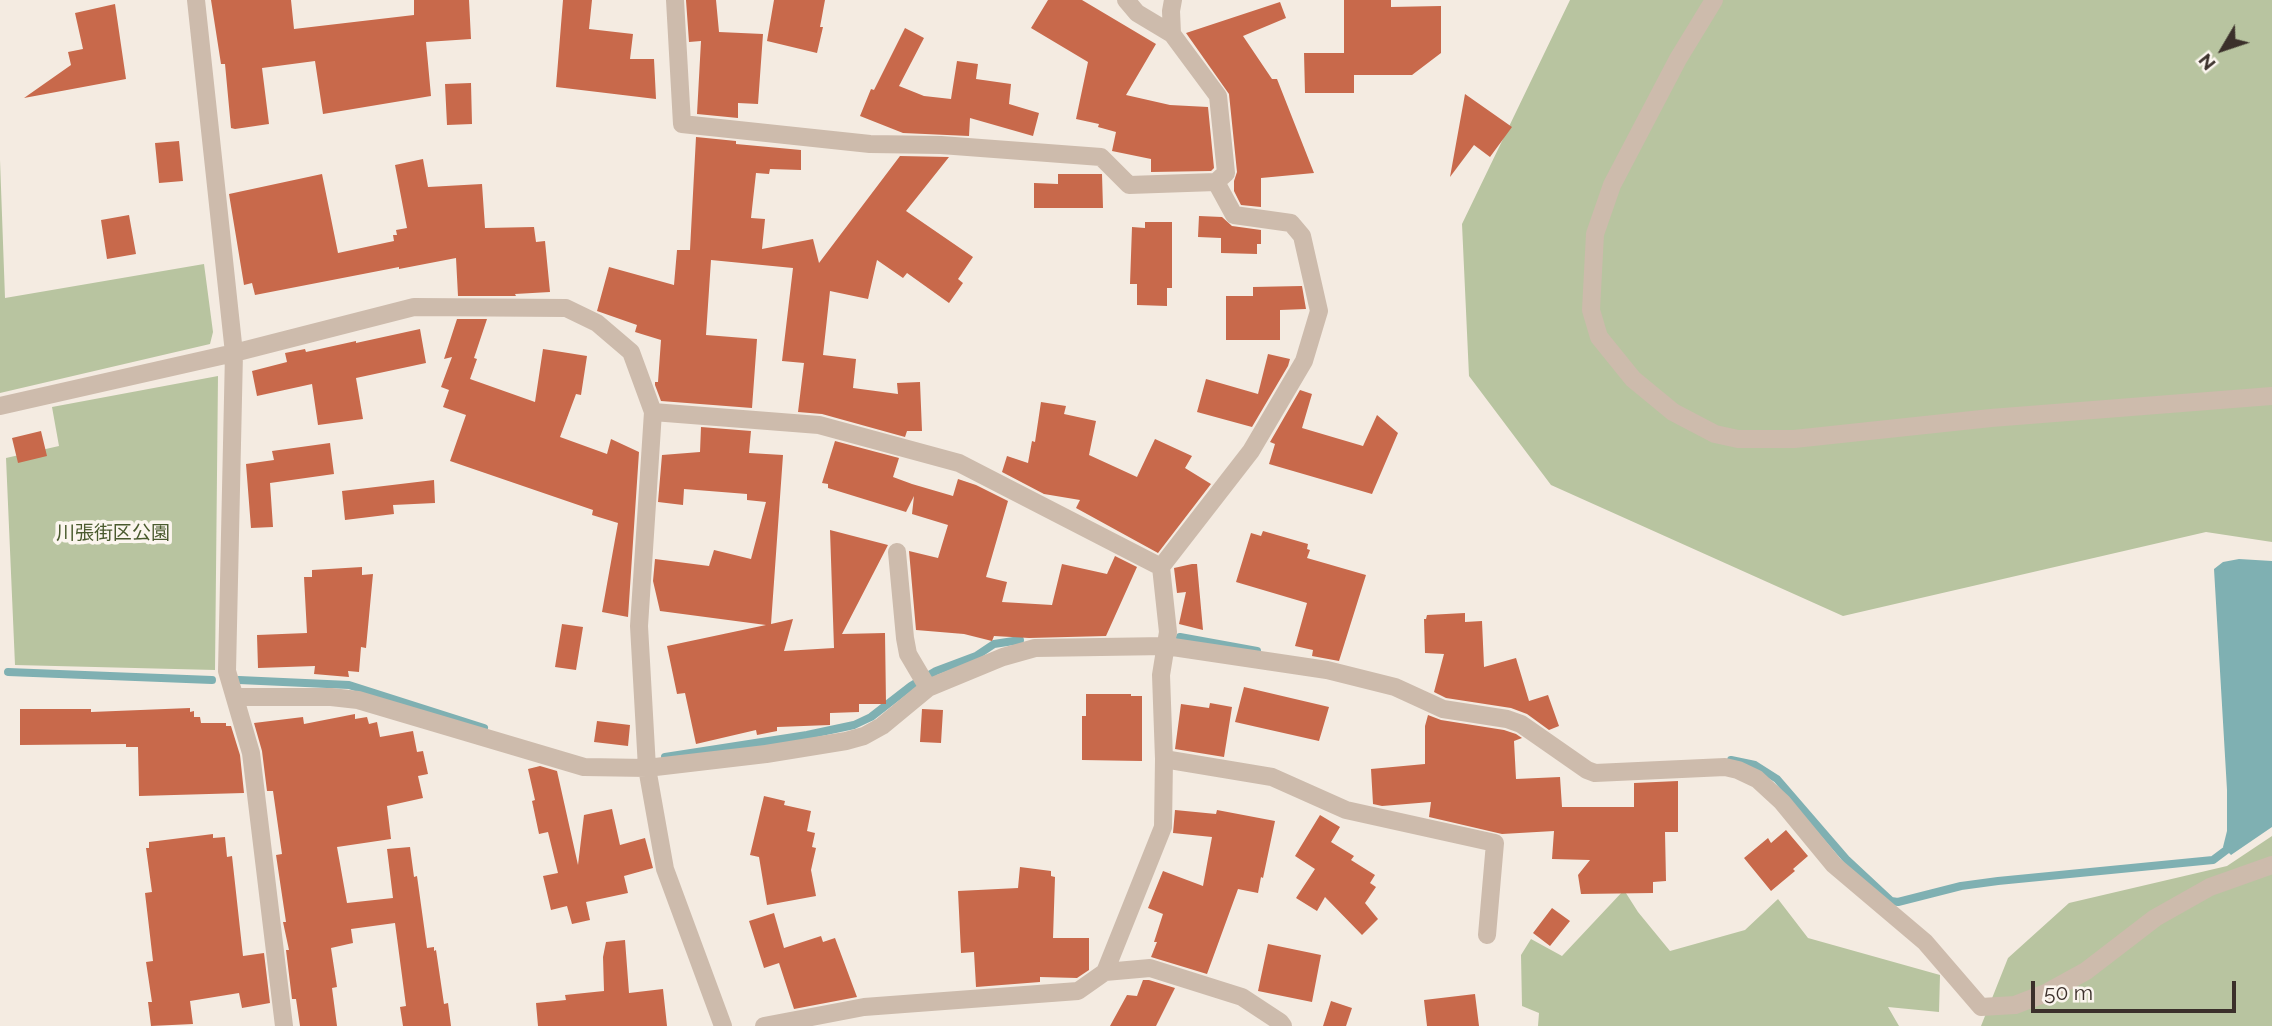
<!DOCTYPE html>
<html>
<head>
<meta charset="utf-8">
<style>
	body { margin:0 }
	#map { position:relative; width:2272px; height:1026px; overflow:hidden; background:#f4ebe1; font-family:Raleway,sans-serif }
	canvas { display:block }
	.north { position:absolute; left:2188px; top:14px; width:70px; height:70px; -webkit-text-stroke:5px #fbf5ee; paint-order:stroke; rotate:231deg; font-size:19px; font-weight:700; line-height:28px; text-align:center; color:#3b302b }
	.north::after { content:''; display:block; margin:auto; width:24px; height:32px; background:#3b302b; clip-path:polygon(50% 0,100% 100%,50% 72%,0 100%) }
	.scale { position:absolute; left:2031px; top:981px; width:205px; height:32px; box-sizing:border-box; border:4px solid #3b302b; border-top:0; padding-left:9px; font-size:21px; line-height:24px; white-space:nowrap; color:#3b302b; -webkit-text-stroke:5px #fbf5ee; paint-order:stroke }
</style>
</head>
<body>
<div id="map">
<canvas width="2272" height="1026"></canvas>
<div class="north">N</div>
<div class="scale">50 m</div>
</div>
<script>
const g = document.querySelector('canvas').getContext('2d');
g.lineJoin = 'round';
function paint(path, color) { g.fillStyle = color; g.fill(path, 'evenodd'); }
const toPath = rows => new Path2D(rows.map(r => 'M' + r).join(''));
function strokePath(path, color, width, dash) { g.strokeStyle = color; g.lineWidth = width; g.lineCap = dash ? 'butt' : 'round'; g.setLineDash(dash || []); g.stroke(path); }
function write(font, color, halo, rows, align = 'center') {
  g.font = font + ' Raleway,"Noto Sans JP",sans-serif'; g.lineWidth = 7; g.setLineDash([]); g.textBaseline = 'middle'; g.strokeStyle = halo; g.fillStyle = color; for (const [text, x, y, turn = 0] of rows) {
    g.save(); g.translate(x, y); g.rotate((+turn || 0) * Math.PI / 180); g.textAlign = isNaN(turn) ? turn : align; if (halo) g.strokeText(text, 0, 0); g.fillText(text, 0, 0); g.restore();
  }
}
paint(toPath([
	[1570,0,2272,0,2272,542,2206,532,1843,616,1551,485,1469,376,1462,224],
	[0,160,5,298,204,264,213,332,210,344,0,393],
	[218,376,215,670,15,665,6,458,59,446,52,407],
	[2272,836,2272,1026,1981,1026,2008,958,2069,903,2227,866],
	[1624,890,1638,912,1670,951,1745,930,1778,899,1808,938,1940,975,1939,1012,1888,1007,1899,1026,1538,1026,1539,1013,1522,1006,1521,955,1531,939,1562,956]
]), '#b8c4a0');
paint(toPath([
	[2239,559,2272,561,2272,827,2231,855,2223,847,2227,831,2227,790,2214,569,2223,562]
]), '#7fb0b2');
strokePath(toPath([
	[1180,637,1257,651],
	[8,672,212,680],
	[239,680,349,685,484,728],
	[665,757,807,735,854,725,871,717,911,686,936,671,976,656,994,644,1020,640],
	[1731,760,1755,765,1777,779,1847,860,1891,901,1898,902,1961,886,1998,881,2213,860,2233,845]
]), '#7fb0b2', 8);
paint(toPath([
	[211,0,291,0,294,29,414,15,414,0,469,0,471,39,426,42,431,96,323,114,315,61,262,68,269,124,235,129,231,128,225,64,221,64],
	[563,0,592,0,589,29,633,34,630,59,654,59,656,99,556,87],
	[686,0,716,0,719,32,763,34,758,104,738,103,738,118,697,114,701,41,689,42],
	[774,0,825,0,820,27,823,27,817,53,767,41],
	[1048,0,1082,0,1156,44,1126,95,1170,105,1208,107,1214,168,1211,171,1151,172,1151,159,1112,151,1116,132,1098,127,1099,124,1076,119,1088,62,1031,28],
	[1344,0,1391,0,1391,7,1441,6,1441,53,1412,75,1354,75,1354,93,1305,93,1304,53,1344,53],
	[1280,2,1286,18,1243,36,1272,79,1277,79,1314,173,1261,178,1261,207,1241,205,1234,191,1234,181,1237,172,1229,94,1186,33],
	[115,4,126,79,24,98,71,65,68,52,83,49,75,13],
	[905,28,924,38,899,86,924,96,951,99,957,61,978,64,976,79,1011,84,1009,104,1039,113,1033,136,970,118,969,136,903,133,860,116,871,89,874,90],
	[471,83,472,124,447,125,445,84],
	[1465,94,1512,127,1490,157,1474,145,1450,177],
	[696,137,736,141,736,144,801,150,801,170,770,169,769,174,756,173,751,218,765,219,762,249,813,239,819,263,900,156,949,157,906,211,973,257,958,279,963,283,949,303,907,273,903,278,877,260,868,299,830,291,823,355,856,359,853,388,898,394,897,383,920,382,922,431,907,431,905,437,822,414,798,412,804,363,782,361,793,268,711,260,706,335,757,339,752,408,661,401,655,385,655,382,658,382,661,340,635,332,637,325,597,311,609,267,674,285,677,250,690,250],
	[179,141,183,181,159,183,155,143],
	[423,159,428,187,482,184,485,228,534,227,536,242,545,241,550,292,515,294,516,296,458,296,456,258,399,269,399,267,255,295,252,283,244,285,229,194,322,174,338,253,394,241,393,235,397,235,396,230,407,228,395,165],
	[1058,174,1102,174,1103,208,1034,208,1034,183,1058,184],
	[129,215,136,254,107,259,101,220],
	[1199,216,1222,217,1232,226,1261,230,1261,244,1257,244,1257,254,1221,253,1221,238,1198,237],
	[1145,222,1172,222,1172,288,1167,288,1167,306,1137,305,1137,284,1130,284,1132,227,1145,228],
	[1302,286,1306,309,1280,310,1280,340,1226,340,1226,296,1253,296,1253,287],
	[457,319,487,319,474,358,477,359,470,379,535,402,543,349,587,356,581,395,576,394,560,437,607,454,611,439,639,452,628,617,602,612,618,523,592,515,593,510,450,461,466,415,443,407,449,390,441,387,452,357,444,359],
	[420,329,426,363,356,378,363,419,318,425,312,384,257,396,252,371,287,362,285,353,305,349,306,352,356,341,356,343],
	[1268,354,1290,359,1288,366,1252,427,1197,412,1206,379,1258,394],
	[1300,390,1312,394,1302,428,1363,446,1377,415,1398,433,1372,494,1269,464,1275,444,1270,442],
	[1041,402,1066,406,1064,414,1096,421,1089,455,1137,477,1155,439,1192,456,1185,468,1211,484,1158,553,1076,508,1080,500,1044,494,1002,472,1007,456,1028,463,1032,441,1035,442],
	[701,427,751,431,749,453,783,455,771,624,793,619,784,651,834,648,830,530,888,545,842,634,885,633,886,704,859,704,859,712,830,713,830,725,777,727,777,731,757,735,756,730,696,744,685,693,677,694,667,646,766,625,660,611,653,581,655,559,709,566,714,550,751,559,766,502,747,500,747,494,684,489,683,505,658,502,662,455,700,452],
	[41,431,47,456,18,463,12,438],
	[835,441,899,458,893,477,912,484,953,496,958,479,976,485,1008,501,986,577,1007,582,1002,602,1052,605,1062,564,1107,574,1115,556,1137,567,1106,636,1029,638,994,636,992,641,964,634,916,630,909,551,938,558,948,525,912,514,914,496,906,512,828,488,828,484,822,483],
	[330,443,334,474,270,483,273,527,251,528,246,464,274,460,272,451],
	[434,480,435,503,393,505,394,514,345,520,342,491],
	[1263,531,1308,544,1307,549,1310,550,1307,558,1366,575,1339,661,1312,656,1313,650,1295,646,1307,603,1236,582,1251,533,1261,536],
	[1192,564,1197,564,1203,630,1179,624,1186,592,1177,593,1174,568],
	[362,567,362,575,373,574,366,648,361,647,359,672,348,671,349,677,314,674,315,666,258,668,257,635,307,633,304,577,312,577,312,570],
	[1465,613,1465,622,1482,621,1484,667,1516,658,1529,701,1548,695,1559,726,1549,730,1527,714,1511,708,1446,698,1434,692,1444,654,1425,653,1424,619,1426,619,1427,615],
	[562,624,583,627,576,670,555,667],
	[1244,687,1329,707,1319,741,1235,722],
	[1086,694,1131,694,1131,696,1142,696,1142,761,1082,760,1082,716,1086,716],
	[1210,703,1232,707,1224,757,1175,749,1181,704,1209,708],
	[190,708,190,712,194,711,194,717,200,717,201,723,226,723,226,726,231,726,240,755,244,793,139,796,138,747,126,747,126,744,20,745,20,709,91,709,91,712],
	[922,709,943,710,941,743,920,742],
	[355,714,355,719,367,717,369,724,377,722,380,737,413,731,417,752,423,751,428,774,418,776,423,798,387,806,391,839,337,847,347,903,393,898,387,849,410,847,414,877,417,876,427,948,434,947,434,951,436,950,444,1004,448,1003,451,1026,403,1026,400,1007,406,1006,395,923,351,929,353,943,331,948,337,987,332,988,337,1026,300,1026,296,999,292,999,286,950,289,950,283,922,286,922,276,855,282,854,273,791,267,791,262,751,254,723,303,717,304,724],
	[1428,715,1441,720,1504,730,1516,734,1522,738,1514,741,1516,779,1560,777,1562,807,1634,807,1634,783,1678,781,1678,832,1665,832,1666,881,1653,882,1653,893,1581,894,1578,875,1590,860,1552,859,1554,831,1502,834,1429,817,1431,802,1382,806,1373,804,1371,769,1425,764,1425,726],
	[597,721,630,725,628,746,594,742],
	[540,766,557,771,578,865,584,815,612,809,620,845,645,838,653,868,624,876,628,893,586,902,590,920,572,924,567,906,551,910,543,876,558,873,548,832,539,834,532,801,535,800,528,769],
	[764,796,785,801,784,805,811,811,807,831,815,833,812,847,816,848,811,870,816,896,767,905,759,857,750,855],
	[1175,810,1216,814,1217,810,1275,821,1263,878,1261,877,1258,893,1238,889,1207,974,1151,957,1157,942,1154,942,1163,914,1148,908,1163,871,1203,886,1212,837,1173,833],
	[1320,815,1340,827,1331,842,1354,856,1351,860,1375,875,1370,883,1376,887,1365,903,1378,919,1362,935,1325,897,1317,911,1296,898,1315,869,1295,856],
	[1786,830,1808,856,1793,869,1795,871,1771,891,1744,858,1768,838,1771,843],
	[213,834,213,838,225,837,227,857,232,856,243,956,264,953,270,1003,242,1008,239,993,190,1001,193,1024,151,1026,148,1002,152,1002,146,962,153,961,145,893,152,892,146,848,149,848,149,842],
	[1020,867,1051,871,1051,876,1055,877,1053,938,1089,938,1089,970,1077,978,1040,977,1040,982,976,987,974,952,961,953,958,891,1018,888],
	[1552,908,1570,921,1550,946,1533,933],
	[774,913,784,948,821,936,823,942,835,938,857,997,794,1009,779,963,764,968,749,921],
	[625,940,629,993,663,989,667,1026,538,1026,536,1003,566,1000,565,995,604,991,603,957,606,942],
	[1268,944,1321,955,1312,1002,1258,991],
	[1143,980,1149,980,1175,988,1156,1026,1110,1026,1127,995,1137,996],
	[1475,994,1479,1026,1427,1026,1424,1000],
	[1331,1001,1352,1008,1346,1026,1323,1026]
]), '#c8694b');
strokePath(toPath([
	[196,0,234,353,227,671,251,753,284,1026],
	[675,0,682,124,870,144,941,145,1101,157,1129,185,1216,182,1234,215,1291,223,1302,236,1319,311,1304,361,1251,451,1161,567,1168,632,1161,675,1164,759,1163,827,1105,972,1078,991,864,1007,764,1026],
	[1126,0,1137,13,1172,34],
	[1173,0,1171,11,1172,34,1218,96,1226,173,1216,182],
	[1714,0,1678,59,1612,185,1595,234,1591,310,1599,337,1633,379,1673,412,1715,434,1738,439,1794,439,1991,418,2272,396],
	[0,406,234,353,414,307,566,308,597,323,631,352,653,412,639,626,647,768,665,869,723,1026],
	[653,412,819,425,959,463,1161,567],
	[897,552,905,638,908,654,928,688],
	[235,697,331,697,358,700,584,767,647,768,766,754,846,741,864,736,882,726,928,688,1003,657,1035,648,1166,646,1327,670,1395,687,1443,709,1507,719,1521,724,1587,770,1595,773,1725,767,1738,770,1757,779,1782,802,1834,865,1925,942,1981,1007,2015,1005,2046,993,2086,971,2155,918,2210,887,2272,865],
	[1164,759,1272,777,1346,810,1495,843,1487,935],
	[1105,972,1150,968,1242,997,1280,1022,1283,1026]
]), '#cdbbac', 18);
write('19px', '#4a5a2e', '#fbf5ee', [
	["川張街区公園",113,533]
]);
</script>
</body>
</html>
